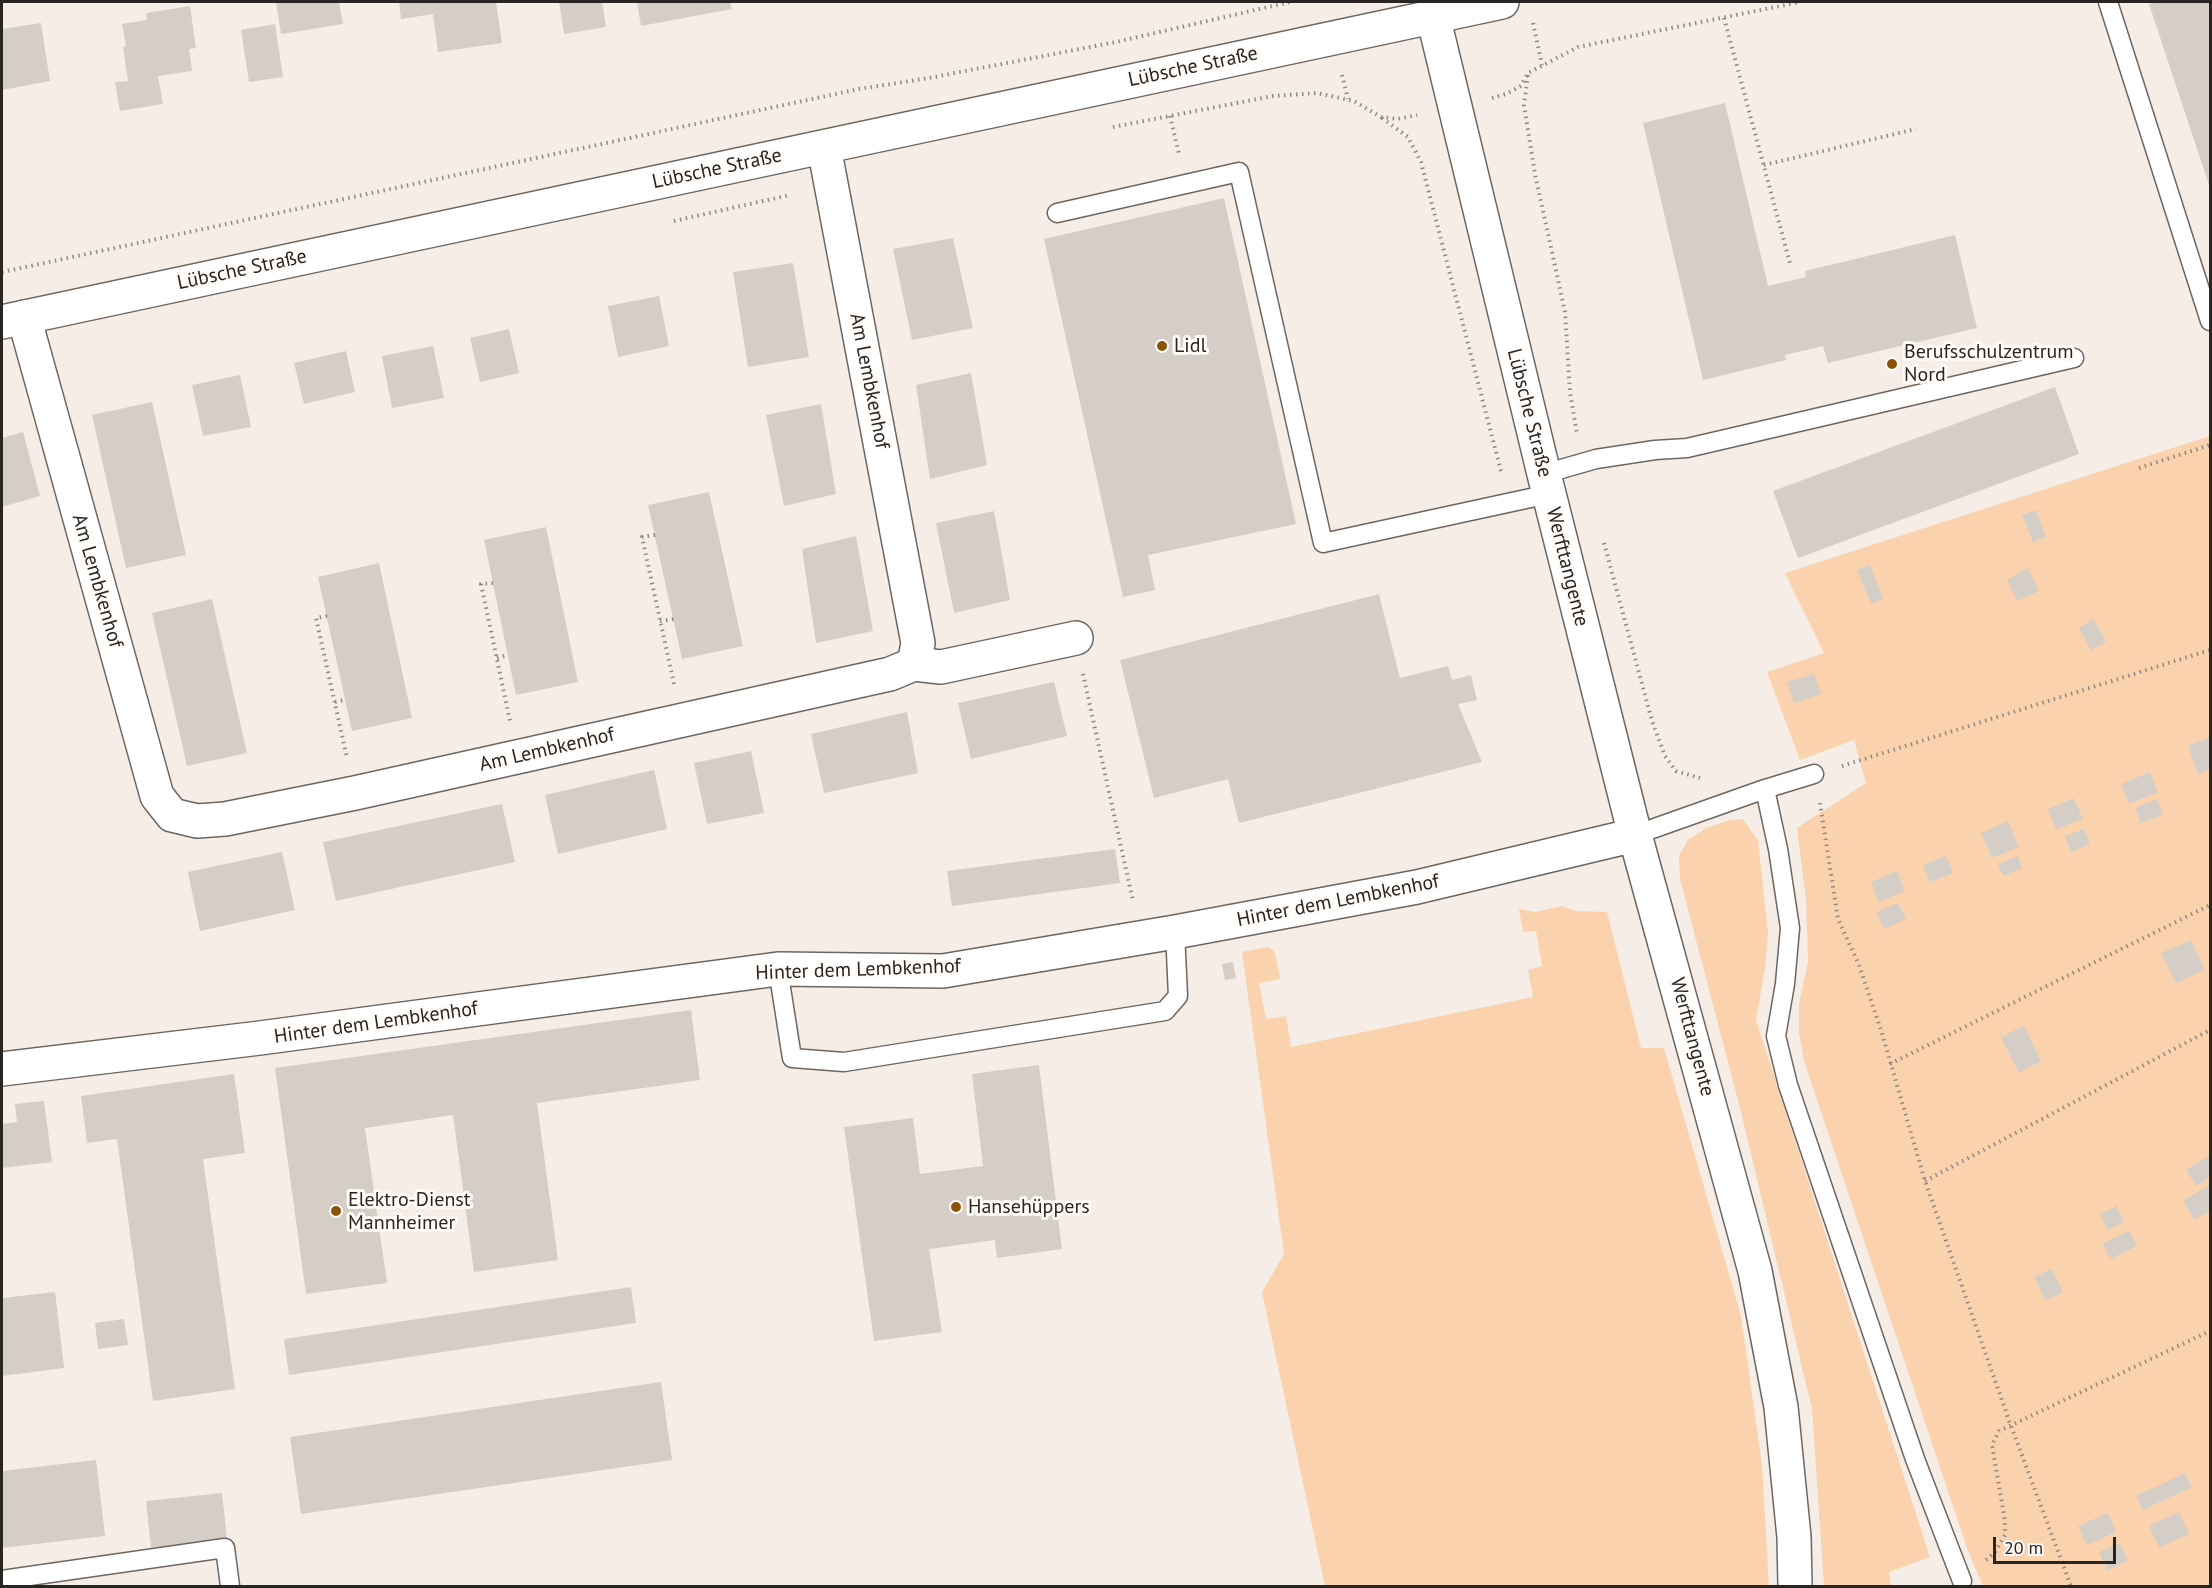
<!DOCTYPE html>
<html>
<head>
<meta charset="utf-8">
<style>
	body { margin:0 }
	#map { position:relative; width:2212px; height:1588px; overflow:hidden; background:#f5ede6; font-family:"PT Sans",sans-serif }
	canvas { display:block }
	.frame { position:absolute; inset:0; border:3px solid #282522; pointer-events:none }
	.scale { position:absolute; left:1993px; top:1537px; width:123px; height:27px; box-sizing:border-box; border:3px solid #282522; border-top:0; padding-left:8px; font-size:18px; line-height:21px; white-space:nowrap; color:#282522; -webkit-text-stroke:4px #fefbf8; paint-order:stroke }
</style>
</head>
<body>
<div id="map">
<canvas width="2212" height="1588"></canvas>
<div class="frame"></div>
<div class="scale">20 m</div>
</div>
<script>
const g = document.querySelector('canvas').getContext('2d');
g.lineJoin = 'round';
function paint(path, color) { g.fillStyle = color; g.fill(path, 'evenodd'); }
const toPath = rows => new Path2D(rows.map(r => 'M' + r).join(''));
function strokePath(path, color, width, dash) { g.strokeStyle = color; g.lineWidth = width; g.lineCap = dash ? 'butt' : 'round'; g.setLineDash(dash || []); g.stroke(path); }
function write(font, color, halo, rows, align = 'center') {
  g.font = font + ' "PT Sans",sans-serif'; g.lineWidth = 6; g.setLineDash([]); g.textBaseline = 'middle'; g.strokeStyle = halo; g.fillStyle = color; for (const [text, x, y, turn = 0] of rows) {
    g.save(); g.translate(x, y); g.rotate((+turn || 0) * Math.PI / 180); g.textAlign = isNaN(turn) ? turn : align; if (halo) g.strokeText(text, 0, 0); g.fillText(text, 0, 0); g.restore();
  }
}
paint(toPath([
	[2210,436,2210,1586,1983,1586,1968,1551,1804,1061,1799,1033,1799,1004,1808,962,1806,900,1797,828,1866,783,1854,740,1800,760,1767,672,1824,653,1785,573],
	[1743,819,1758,840,1768,932,1765,969,1756,1020,1930,1557,1889,1572,1891,1586,1824,1586,1812,1409,1740,1108,1680,879,1679,856,1688,840,1706,828,1730,820],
	[1562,906,1576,911,1607,912,1641,1048,1664,1048,1741,1316,1762,1465,1769,1586,1325,1586,1262,1292,1284,1254,1242,952,1268,947,1275,952,1280,979,1259,983,1266,1019,1286,1016,1291,1047,1533,997,1528,970,1542,966,1536,931,1523,932,1519,909,1535,912]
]), '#fad3ae');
paint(toPath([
	[276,2,339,2,343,24,281,34],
	[399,2,496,2,502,43,438,52,433,14,401,19],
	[559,2,602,2,606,27,564,34],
	[637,2,730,2,732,9,641,26],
	[2158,2,2210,2,2210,188,2149,4],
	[190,6,196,48,189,49,192,71,158,76,163,104,120,111,115,82,128,81,123,47,126,46,122,24,147,20,146,13],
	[41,23,50,81,2,90,2,29],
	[275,24,283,77,249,82,241,30],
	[1725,103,1768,286,1806,277,1805,271,1955,235,1977,328,1828,363,1823,346,1785,355,1786,360,1703,380,1643,123],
	[1224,198,1296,524,1148,555,1155,590,1123,597,1044,239],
	[953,238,973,328,912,340,893,249],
	[793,263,809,357,748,367,733,272],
	[659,296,669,346,618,357,608,306],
	[509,329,519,373,480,382,470,338],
	[433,346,444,398,392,408,382,356],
	[346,351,355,392,304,404,294,363],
	[971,373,987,465,930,479,916,385],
	[240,375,251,427,203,436,192,385],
	[2055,387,2079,454,1798,558,1773,491],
	[152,402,186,555,126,568,92,415],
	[821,404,836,494,784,506,766,415],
	[23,432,40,496,2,507,2,438],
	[709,492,743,646,682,659,648,505],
	[2036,510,2046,537,2033,542,2022,515],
	[994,511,1010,600,954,613,936,523],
	[546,527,578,682,516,695,484,540],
	[856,536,873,631,816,643,802,549],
	[379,563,412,718,352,731,318,577],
	[1870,565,1883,599,1871,604,1857,570],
	[2028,568,2039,591,2017,601,2007,580],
	[1379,594,1400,678,1448,666,1452,680,1471,675,1477,700,1458,704,1482,762,1239,823,1228,779,1154,798,1120,660],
	[212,599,247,753,187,766,152,613],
	[2094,619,2106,642,2091,650,2079,628],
	[1814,674,1821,694,1794,703,1787,682],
	[1054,682,1067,736,971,759,958,703],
	[907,712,918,773,824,793,811,734],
	[2210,737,2210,769,2198,774,2188,746],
	[751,751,764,813,707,824,694,763],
	[654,770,667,829,558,854,545,795],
	[2150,772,2158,792,2129,804,2121,784],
	[2074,798,2083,819,2056,829,2048,809],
	[2157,799,2163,815,2141,823,2135,808],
	[502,804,515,862,336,901,323,842],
	[2008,821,2019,847,1992,858,1981,833],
	[2084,829,2090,844,2071,852,2065,836],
	[1115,849,1120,883,952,906,947,871],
	[282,852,295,910,200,931,188,872],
	[1946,856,1953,873,1930,882,1923,865],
	[2018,856,2022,868,2003,876,1998,864],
	[1897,871,1905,891,1879,902,1871,882],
	[1898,903,1906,919,1884,929,1876,912],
	[2191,940,2205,970,2176,983,2161,953],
	[1233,962,1236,978,1225,980,1222,964],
	[691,1010,700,1080,537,1103,558,1260,474,1272,453,1115,365,1128,387,1283,306,1294,275,1068],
	[2024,1026,2041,1061,2019,1073,2001,1037],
	[1039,1065,1062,1249,997,1258,995,1240,929,1249,942,1332,874,1341,844,1127,913,1118,920,1174,983,1166,972,1074],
	[234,1074,245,1153,203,1159,235,1389,153,1401,117,1139,87,1143,81,1096],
	[44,1101,52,1162,2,1168,2,1124,17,1122,15,1104],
	[2210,1155,2210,1177,2196,1186,2186,1170],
	[2210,1185,2210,1211,2194,1220,2183,1200],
	[2117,1206,2124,1222,2108,1230,2100,1214],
	[2129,1231,2137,1246,2110,1259,2103,1243],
	[2052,1269,2063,1292,2045,1300,2034,1277],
	[631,1287,636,1323,289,1375,284,1339],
	[55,1292,64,1368,2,1376,2,1298],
	[124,1319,128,1345,98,1349,95,1323],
	[661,1382,672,1460,301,1514,290,1437],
	[96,1460,105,1536,2,1548,2,1471],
	[2185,1473,2192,1487,2143,1510,2136,1496],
	[222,1493,227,1539,151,1548,146,1501],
	[2179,1512,2189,1534,2159,1548,2149,1526],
	[2108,1513,2116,1532,2087,1545,2078,1526],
	[2120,1543,2128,1561,2107,1570,2099,1552]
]), '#d5cec7');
const service = toPath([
	[2108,2,2210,321],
	[1057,213,1239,172,1323,543,1549,494],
	[1544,474,1596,459,1655,450,1687,448,2074,358],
	[1765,789,1778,849,1790,928,1785,984,1776,1036,1788,1085,1915,1459,1962,1581],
	[1635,835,1765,789,1814,774],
	[778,969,792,1058,844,1062,1165,1011,1178,996,1175,932],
	[2,1580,225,1548,230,1586]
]);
const minor = toPath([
	[1433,16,1544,474,1635,835,1755,1271,1781,1407,1794,1537,1795,1586],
	[824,147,918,643,914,664],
	[24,317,157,796,172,815,197,821,225,819,355,793,890,674,914,664,941,667,1076,638],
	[2,1069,260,1038,778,969,943,971,1175,932,1417,887,1635,835]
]);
const tertiary = toPath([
	[2,322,1502,2]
]);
strokePath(service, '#6d6660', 21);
strokePath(minor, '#6d6660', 36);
strokePath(tertiary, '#6d6660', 36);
strokePath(toPath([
	[1724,18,1791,267],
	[1533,23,1542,65],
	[1342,75,1348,99],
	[1528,75,1524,105,1535,174,1565,312,1570,392,1577,434],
	[1492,98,1506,94,1521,86,1528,73,1578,47,1800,2],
	[1170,116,1179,154],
	[1382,118,1408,137,1421,162,1502,475],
	[1113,127,1273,96,1317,93,1354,101,1381,117,1398,119,1417,115],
	[1764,165,1916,129],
	[674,221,790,195],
	[2,272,859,89,929,78,1116,42,1290,2],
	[2139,468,2210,445],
	[655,535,642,537,674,684],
	[1604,543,1652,721,1665,756,1676,771,1700,778],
	[493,583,481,584,510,721],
	[327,616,316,618,347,758],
	[660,621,674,619],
	[497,658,508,655],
	[1083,674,1133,901],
	[335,702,345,700],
	[1842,766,2210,650],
	[1820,803,1838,919,1859,965,1881,1030,1925,1181,2011,1426,2071,1586],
	[1890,1064,2210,905],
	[1925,1181,2210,1030],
	[1986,1560,1995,1552,2005,1535,2005,1521,1992,1445,1999,1431,2210,1331]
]), '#8f8984', 4, [1.5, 4.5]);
strokePath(service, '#fff', 18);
strokePath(minor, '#fff', 33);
strokePath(tertiary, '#fff', 33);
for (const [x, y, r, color] of [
	[1162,346,6,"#8b5308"],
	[1892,364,6,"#8b5308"],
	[956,1207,6,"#8b5308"],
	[336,1211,6,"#8b5308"]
]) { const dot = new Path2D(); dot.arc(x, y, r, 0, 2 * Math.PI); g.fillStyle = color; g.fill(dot); strokePath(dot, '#fefbf8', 2); }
write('20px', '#282522', '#fefbf8', [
	["Lübsche Straße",1193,67,-12],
	["Lübsche Straße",717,169,-12],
	["Lübsche Straße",242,270,-12],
	["Am Lembkenhof",869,381,79],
	["Lübsche Straße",1529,413,76],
	["Werfttangente",1567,567,76],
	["Am Lembkenhof",97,581,74],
	["Am Lembkenhof",547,750,-13],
	["Hinter dem Lembkenhof",1338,901,-11],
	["Hinter dem Lembkenhof",858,970,-2],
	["Hinter dem Lembkenhof",376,1023,-8],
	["Werfttangente",1692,1037,75]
]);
write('20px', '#282522', '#fefbf8', [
	["Lidl",1174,346],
	["Berufsschulzentrum",1904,352],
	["Nord",1904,375],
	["Elektro-Dienst",348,1200],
	["Mannheimer",348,1223],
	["Hansehüppers",968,1207]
], 'left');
</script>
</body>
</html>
